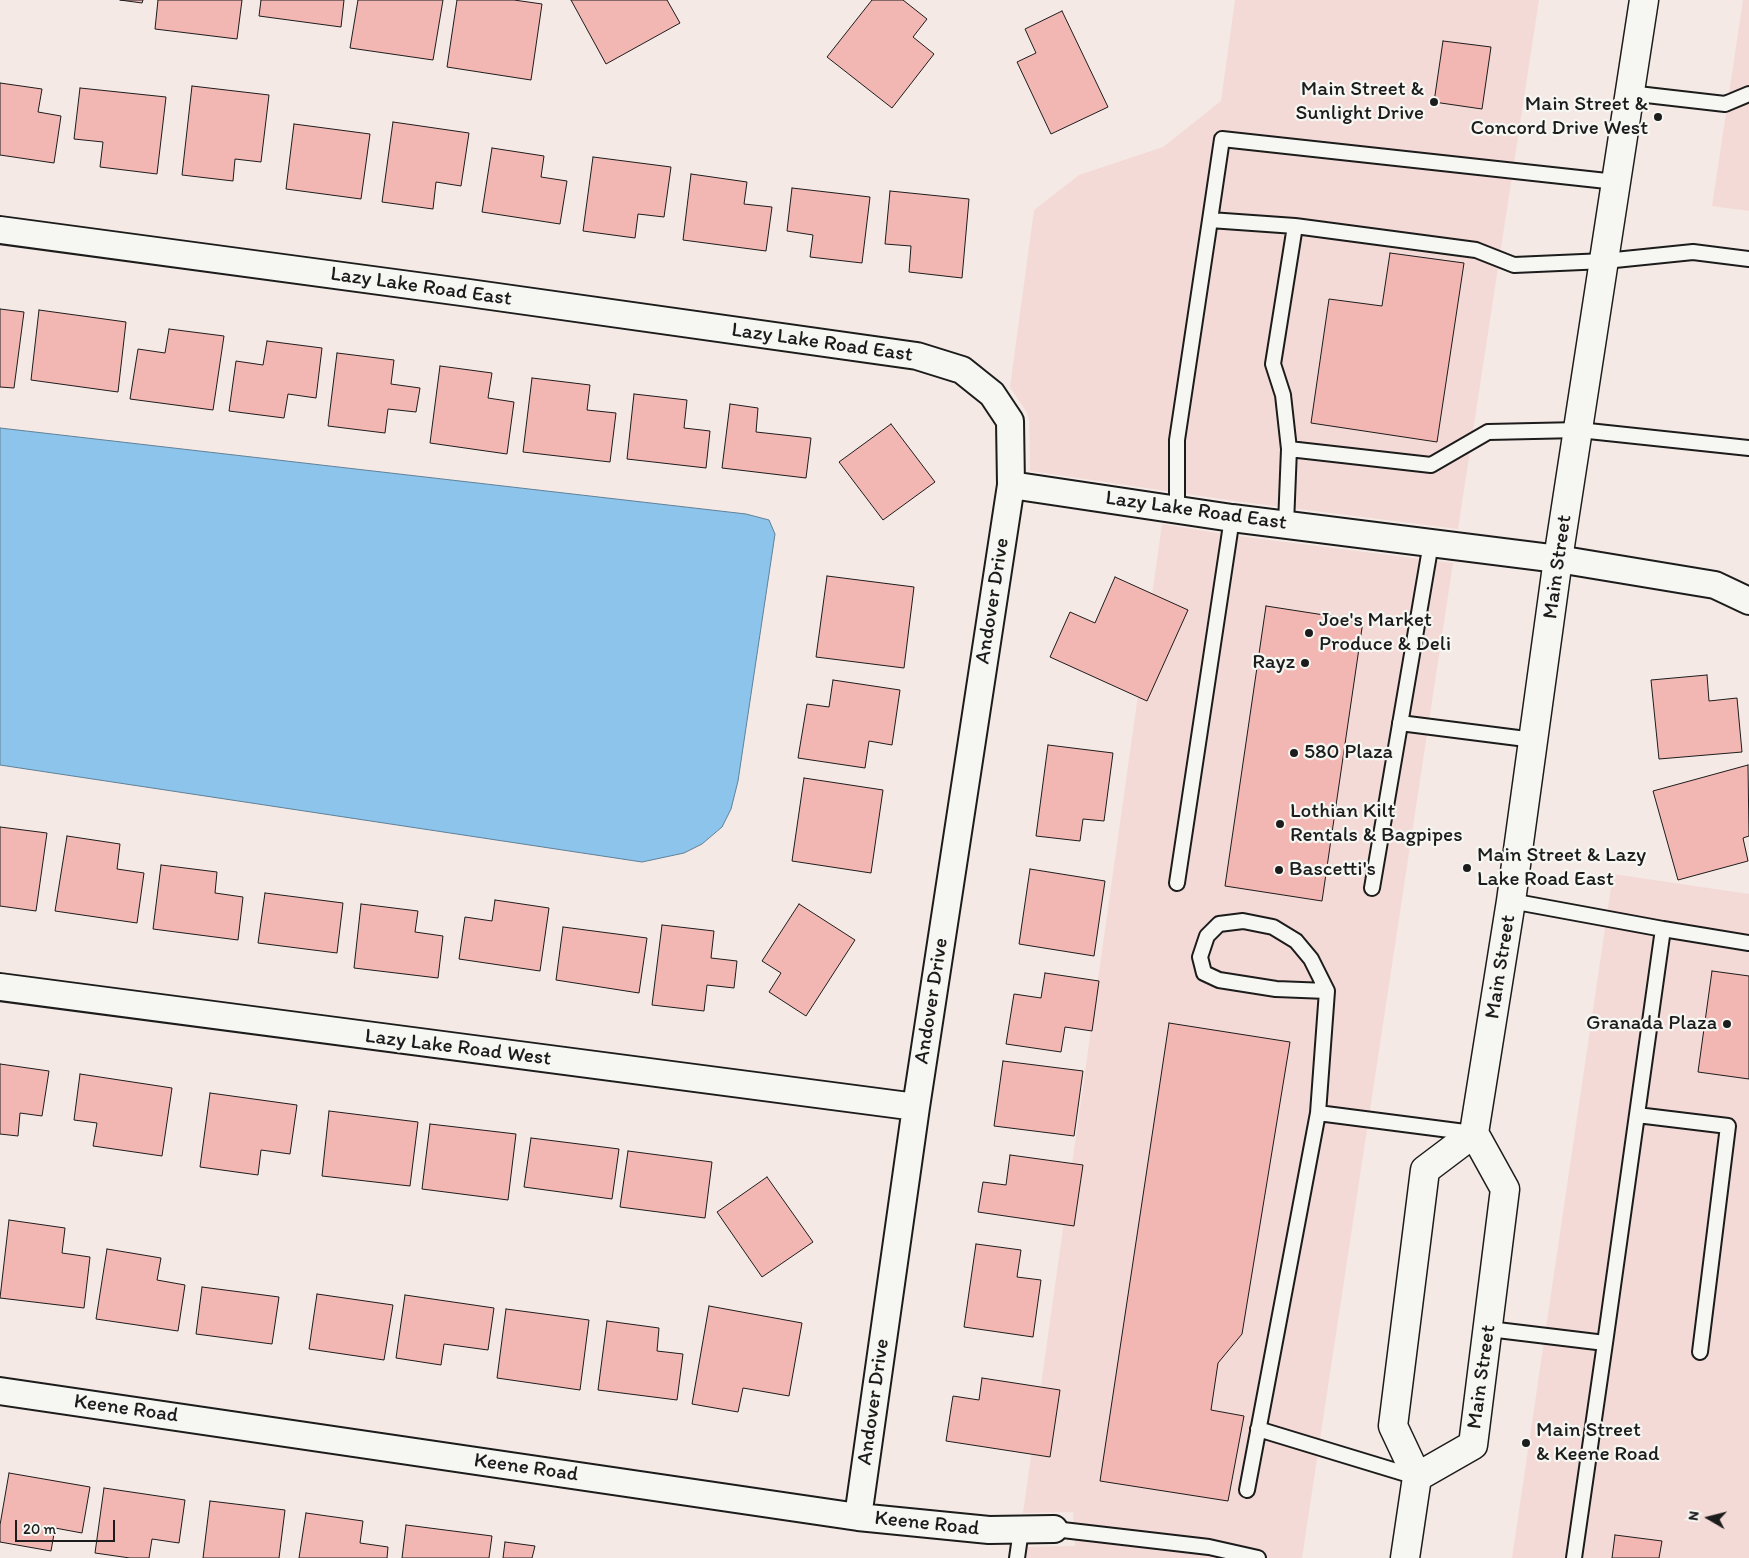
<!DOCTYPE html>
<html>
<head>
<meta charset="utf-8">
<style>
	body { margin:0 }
	#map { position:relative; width:1749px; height:1558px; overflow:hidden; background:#f5e9e5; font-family:Itim,sans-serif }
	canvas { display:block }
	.north { position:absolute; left:1684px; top:1493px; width:50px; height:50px; -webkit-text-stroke:4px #f6f6f2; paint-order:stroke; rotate:278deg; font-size:14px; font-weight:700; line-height:20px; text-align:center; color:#1c1c1c }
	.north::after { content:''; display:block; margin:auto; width:18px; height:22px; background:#1c1c1c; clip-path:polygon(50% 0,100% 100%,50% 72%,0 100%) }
	.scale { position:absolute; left:15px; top:1520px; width:100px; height:22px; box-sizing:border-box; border:2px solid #1c1c1c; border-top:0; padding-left:6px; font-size:15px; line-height:18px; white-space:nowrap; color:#1c1c1c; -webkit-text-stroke:4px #f6f6f2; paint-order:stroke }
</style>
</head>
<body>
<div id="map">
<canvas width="1749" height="1558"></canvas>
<div class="north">N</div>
<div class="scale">20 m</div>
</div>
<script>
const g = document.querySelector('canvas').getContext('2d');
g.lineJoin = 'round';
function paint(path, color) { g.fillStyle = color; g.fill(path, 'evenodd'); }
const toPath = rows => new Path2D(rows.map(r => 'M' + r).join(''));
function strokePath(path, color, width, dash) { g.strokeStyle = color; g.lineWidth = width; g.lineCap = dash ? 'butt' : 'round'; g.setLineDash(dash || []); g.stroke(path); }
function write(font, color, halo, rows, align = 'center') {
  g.font = font + ' Itim,sans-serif'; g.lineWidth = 4.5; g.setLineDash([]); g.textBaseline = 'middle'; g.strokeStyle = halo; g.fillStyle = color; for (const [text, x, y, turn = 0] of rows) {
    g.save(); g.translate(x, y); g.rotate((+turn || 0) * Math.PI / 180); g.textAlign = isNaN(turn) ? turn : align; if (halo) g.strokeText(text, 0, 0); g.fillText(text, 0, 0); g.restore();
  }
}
paint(toPath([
	[1235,0,1539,0,1458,529,1235,501,1030,471,1029,421,1027,413,1010,387,1034,210,1079,175,1163,147,1221,101],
	[1743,0,1749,0,1749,211,1712,206],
	[1162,524,1230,535,1453,563,1302,1558,1017,1558,1018,1547,1075,1546,1073,1512,1023,1513],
	[1613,874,1749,894,1749,1558,1512,1558]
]), '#f4dad6');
const water = toPath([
	[0,428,746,514,769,520,775,534,738,781,731,809,722,827,702,844,684,853,642,862,0,765,0,428]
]);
paint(water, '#8cc4eb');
strokePath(water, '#5f8198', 1);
const building = toPath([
	[120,0,143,0,142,3,120,0],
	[158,0,242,0,237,39,155,29,158,0],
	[261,0,344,0,341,27,259,16,261,0],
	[358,0,443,0,433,60,350,48,358,0],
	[457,0,514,0,542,4,531,80,447,67,457,0],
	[571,0,667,0,680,23,606,64,571,0],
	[872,0,903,0,927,19,913,37,934,54,892,108,827,57,872,0],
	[1062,11,1108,107,1051,134,1017,62,1036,53,1025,29,1062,11],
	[1443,41,1491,47,1482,109,1434,102,1443,41],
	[0,83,42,89,38,112,61,116,54,163,0,155,0,83],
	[192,86,269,95,261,162,235,159,233,181,182,175,192,86],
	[80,88,166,97,157,174,100,167,103,142,74,139,80,88],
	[393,122,469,133,461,186,436,182,433,209,382,202,393,122],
	[294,124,370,134,361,199,286,189,294,124],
	[492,148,544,156,541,177,567,181,560,224,482,212,492,148],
	[593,157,671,167,664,217,638,214,635,238,583,231,593,157],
	[691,174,747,182,744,204,772,207,766,251,683,240,691,174],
	[792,188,870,197,862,263,810,257,813,235,787,231,792,188],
	[890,191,969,199,962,278,909,272,911,246,885,244,890,191],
	[1390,253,1464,263,1437,442,1311,423,1329,299,1382,306,1390,253],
	[0,309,24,312,14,388,0,387,0,309],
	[39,310,126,322,118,392,31,380,39,310],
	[169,329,224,336,213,410,130,399,138,349,165,353,169,329],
	[267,341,322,348,316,398,288,394,284,418,229,411,236,361,263,365,267,341],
	[337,353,394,360,391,384,420,388,416,412,388,409,385,433,328,426,337,353],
	[440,366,492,373,488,398,514,402,507,454,430,443,440,366],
	[532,378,590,385,587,410,616,413,610,462,523,452,532,378],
	[634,394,687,400,684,428,710,431,706,468,627,459,634,394],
	[730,404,758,408,756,432,811,438,806,478,722,468,730,404],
	[891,424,935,482,883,520,839,462,891,424],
	[827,576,914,587,904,668,816,657,827,576],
	[1115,577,1188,610,1147,701,1050,657,1070,612,1095,623,1115,577],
	[1266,606,1363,621,1322,901,1225,886,1266,606],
	[1707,675,1709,701,1737,698,1742,752,1659,759,1651,680,1707,675],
	[833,680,900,690,892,745,869,741,865,768,798,758,807,704,829,707,833,680],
	[1048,745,1113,753,1104,821,1083,819,1080,841,1036,836,1048,745],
	[1748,765,1749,836,1743,838,1748,861,1678,880,1653,791,1748,765],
	[804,778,883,790,871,873,792,861,804,778],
	[0,827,47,833,36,911,0,906,0,827],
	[67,836,120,844,117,869,144,873,137,923,55,911,67,836],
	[161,865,217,872,215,893,243,897,238,940,153,929,161,865],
	[1030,869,1105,881,1094,956,1019,944,1030,869],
	[265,893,343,903,337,953,258,943,265,893],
	[495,900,549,908,540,971,459,959,465,917,492,921,495,900],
	[361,904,418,911,415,932,443,936,438,978,354,968,361,904],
	[799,904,855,940,806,1016,769,992,781,973,762,961,799,904],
	[662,925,714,931,711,958,737,961,734,988,707,985,704,1011,652,1005,662,925],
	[563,927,647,938,639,993,556,980,563,927],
	[1712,971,1749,976,1749,1079,1698,1072,1712,971],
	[1045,973,1099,981,1092,1031,1065,1027,1061,1052,1006,1044,1014,994,1041,998,1045,973],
	[1169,1023,1290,1042,1242,1334,1218,1363,1211,1410,1244,1416,1228,1501,1100,1481,1169,1023],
	[1003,1061,1083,1071,1074,1136,994,1126,1003,1061],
	[0,1064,49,1071,42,1116,20,1113,18,1136,0,1134,0,1064],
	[80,1074,172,1088,162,1156,93,1146,97,1123,74,1120,80,1074],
	[210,1093,297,1105,290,1154,261,1150,258,1175,200,1167,210,1093],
	[329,1111,418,1122,410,1186,322,1176,329,1111],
	[430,1124,516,1134,508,1200,422,1189,430,1124],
	[531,1138,619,1149,612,1199,524,1187,531,1138],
	[628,1151,712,1162,705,1218,620,1207,628,1151],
	[1010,1155,1083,1165,1074,1226,978,1212,983,1182,1006,1185,1010,1155],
	[767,1177,813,1242,762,1277,717,1212,767,1177],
	[9,1220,65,1228,62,1253,90,1257,84,1308,0,1298,9,1220],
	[976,1244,1021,1250,1017,1277,1041,1280,1033,1337,964,1327,976,1244],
	[107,1249,161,1258,157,1280,185,1285,178,1331,96,1319,107,1249],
	[202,1287,279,1297,272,1344,196,1334,202,1287],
	[317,1294,393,1305,384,1360,309,1349,317,1294],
	[405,1295,494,1308,488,1350,444,1344,441,1365,396,1358,405,1295],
	[709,1306,802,1323,789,1396,743,1388,738,1412,692,1404,709,1306],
	[506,1309,589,1320,580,1390,497,1378,506,1309],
	[607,1321,659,1328,657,1351,683,1354,677,1400,598,1390,607,1321],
	[982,1378,1060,1390,1050,1457,946,1441,953,1396,979,1400,982,1378],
	[9,1473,90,1487,82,1533,55,1528,51,1551,0,1542,0,1525,9,1473],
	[104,1488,185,1500,179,1543,152,1539,149,1558,130,1558,95,1553,104,1488],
	[210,1501,285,1510,279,1558,203,1558,210,1501],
	[306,1513,363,1521,360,1543,388,1547,387,1558,299,1558,306,1513],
	[406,1525,492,1536,489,1558,402,1558,406,1525],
	[1615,1535,1662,1541,1659,1558,1612,1558,1615,1535],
	[505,1542,535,1546,532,1558,503,1558,505,1542]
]);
paint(building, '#f3b7b3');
strokePath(building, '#1c1c1c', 1);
const lane = toPath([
	[1629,93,1725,104,1749,94],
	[1210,220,1222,139,1616,182],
	[1289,449,1431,465,1488,432,1579,430,1749,448],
	[1177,509,1177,440,1210,220,1295,226,1476,250,1514,265,1605,261,1693,252,1749,259],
	[1286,524,1289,449,1283,395,1273,364,1295,226],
	[1400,723,1534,740],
	[1177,883,1232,518],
	[1372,888,1431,543],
	[1663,929,1749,943],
	[1318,1113,1473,1133],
	[1637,1115,1728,1126,1700,1352],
	[1489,1329,1605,1343,1663,929,1511,901],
	[1258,1429,1416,1477],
	[1247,1490,1318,1113,1327,991,1311,959,1296,941,1273,927,1243,921,1219,924,1207,936,1200,957,1204,973,1219,980,1276,989,1327,991],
	[1054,1529,1209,1547,1258,1558],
	[1017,1558,1021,1530],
	[1574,1558,1605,1343]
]);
const street = toPath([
	[0,230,469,293,917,356,962,370,992,394,1010,421,1011,485,916,1107,858,1517],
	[1011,485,1232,518,1558,559,1715,585,1749,601],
	[0,987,916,1107],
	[0,1391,858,1517,989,1530,1054,1529]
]);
const secondary = toPath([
	[1417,1477,1473,1445,1505,1189,1474,1133,1511,901,1558,559,1644,0],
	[1405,1558,1417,1477,1393,1426,1425,1170,1474,1133]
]);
strokePath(lane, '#1c1c1c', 18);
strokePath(street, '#1c1c1c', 30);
strokePath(secondary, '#1c1c1c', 31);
strokePath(lane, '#f6f6f2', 14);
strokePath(street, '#f6f6f2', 26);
strokePath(secondary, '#f6f6f2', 28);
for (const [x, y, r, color] of [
	[1434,102,5,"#1c1c1c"],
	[1658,117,5,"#1c1c1c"],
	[1309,633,5,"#1c1c1c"],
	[1305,663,5,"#1c1c1c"],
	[1294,753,5,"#1c1c1c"],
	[1280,824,5,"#1c1c1c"],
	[1467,868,5,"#1c1c1c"],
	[1279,870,5,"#1c1c1c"],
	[1727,1024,5,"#1c1c1c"],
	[1526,1443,5,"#1c1c1c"]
]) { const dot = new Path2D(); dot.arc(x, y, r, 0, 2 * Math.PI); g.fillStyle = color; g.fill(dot); strokePath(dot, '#f6f6f2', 2); }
write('21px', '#1c1c1c', '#f6f6f2', [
	["Main Street &",1424,90,"right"],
	["Sunlight Drive",1424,114,"right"],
	["Main Street &",1648,105,"right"],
	["Concord Drive West",1648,129,"right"],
	["Joe's Market",1319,621],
	["Produce & Deli",1319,645],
	["Rayz",1295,663,"right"],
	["580 Plaza",1304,753],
	["Lothian Kilt",1290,812],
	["Rentals & Bagpipes",1290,836],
	["Main Street & Lazy",1477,856],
	["Lake Road East",1477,880],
	["Bascetti's",1289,870],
	["Granada Plaza",1717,1024,"right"],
	["Main Street",1536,1431],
	["& Keene Road",1536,1455]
], 'left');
write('21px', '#1c1c1c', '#f6f6f2', [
	["Lazy Lake Road East",421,287,8],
	["Lazy Lake Road East",822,343,8],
	["Lazy Lake Road East",1196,511,8],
	["Main Street",1558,567,-82],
	["Andover Drive",993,601,-81],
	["Main Street",1501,967,-81],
	["Andover Drive",932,1001,-81],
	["Lazy Lake Road West",458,1048,7],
	["Main Street",1482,1377,-82],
	["Andover Drive",874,1402,-82],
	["Keene Road",126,1409,8],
	["Keene Road",526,1468,8],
	["Keene Road",927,1524,6]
]);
</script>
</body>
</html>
